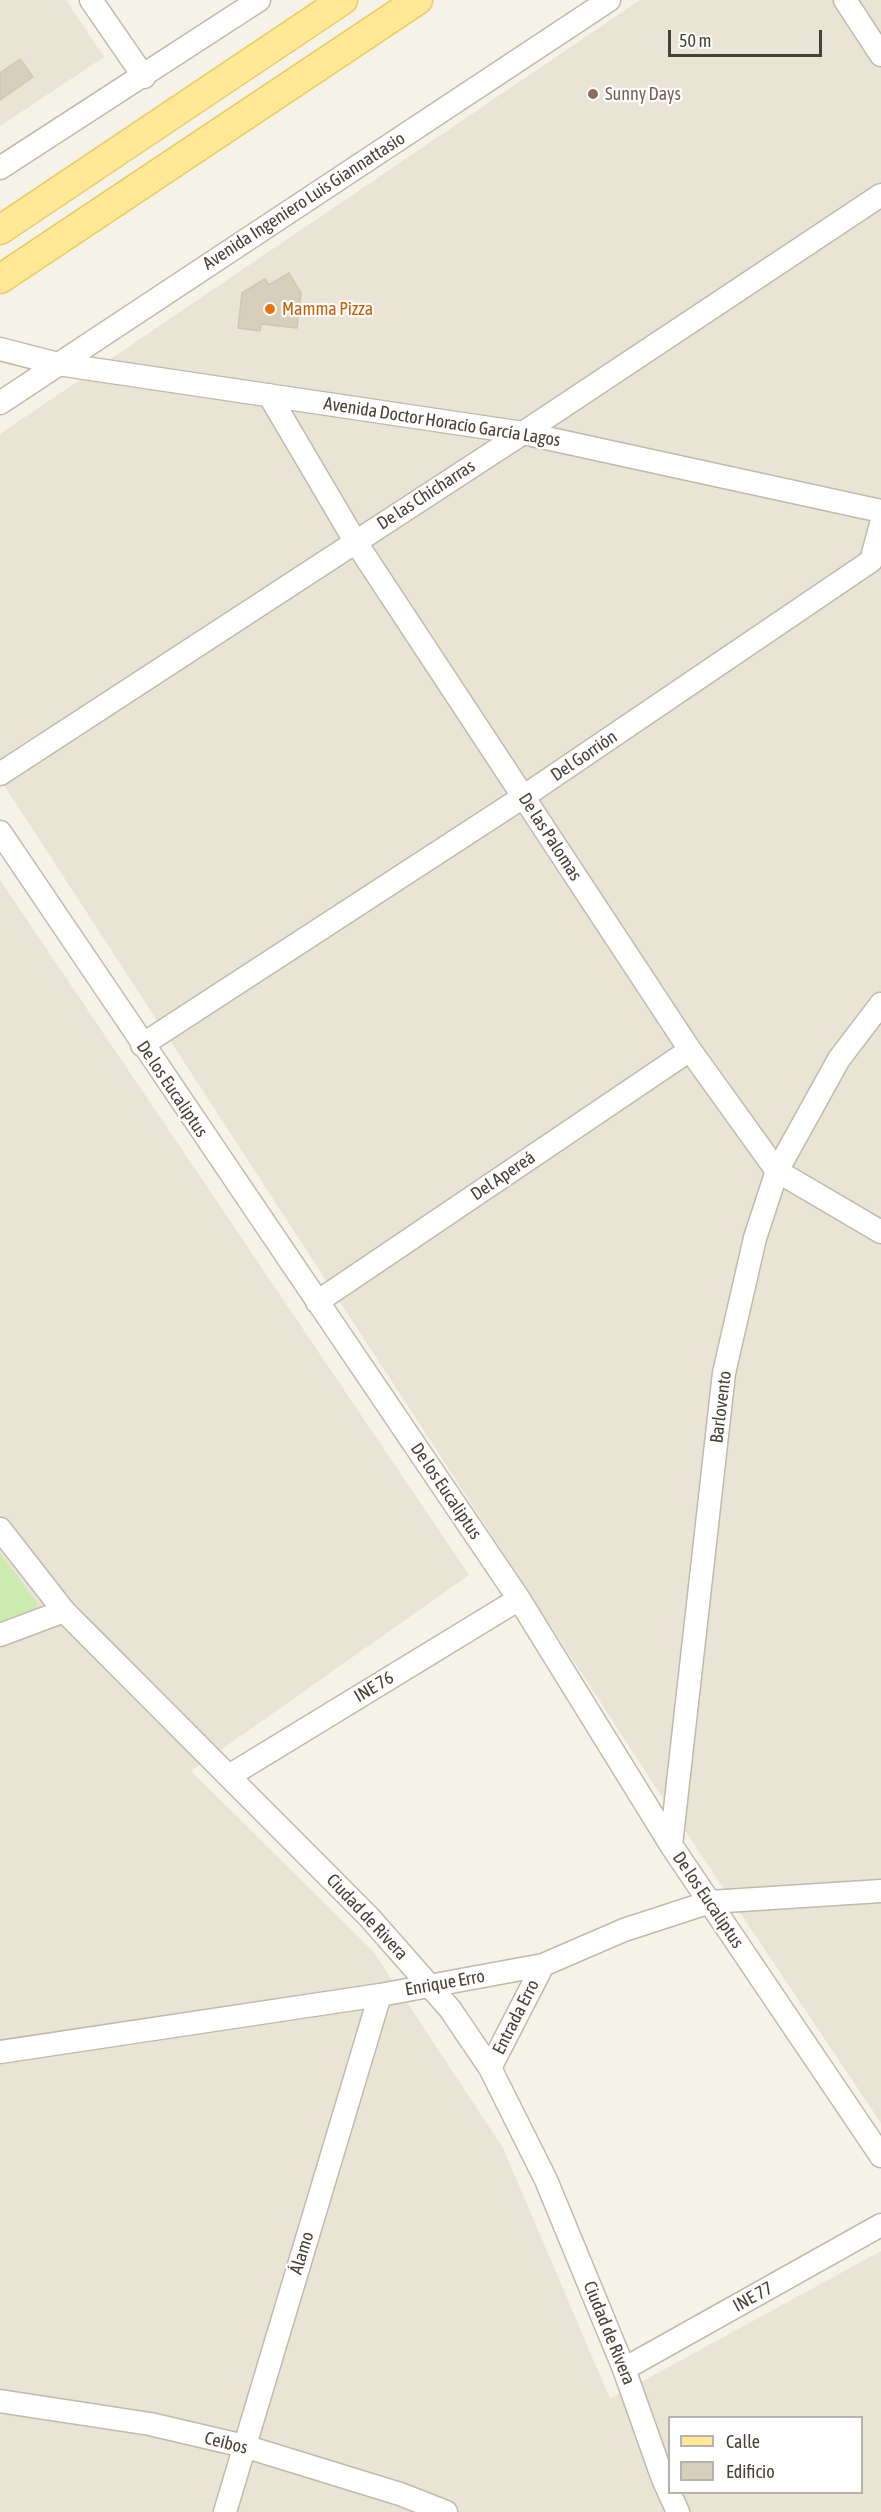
<!DOCTYPE html>
<html>
<head>
<meta charset="utf-8">
<style>
	body { margin:0 }
	#map { position:relative; width:881px; height:2512px; overflow:hidden; background:#f5f2e8; font-family:"Asap Condensed",sans-serif }
	canvas { display:block }
	.legend { position:absolute; left:668px; top:2416px; width:195px; height:78px; box-sizing:border-box; background:#fff; border:2px solid #b6b3af; margin:0; padding:8px 10px; list-style:none; font-size:18px; color:#484236 }
	.legend li { display:flex; align-items:center; gap:12px; height:30px }
	.legend b { width:30px; border:2px solid #b6b3af }
	.scale { position:absolute; left:668px; top:30px; width:154px; height:27px; box-sizing:border-box; border:3px solid #484236; border-top:0; padding-left:8px; font-size:18px; line-height:21px; white-space:nowrap; color:#484236; -webkit-text-stroke:4px #fff; paint-order:stroke }
</style>
</head>
<body>
<div id="map">
<canvas width="881" height="2512"></canvas>
<ul class="legend">
<li><b style="height:8px;background:#ffe896"></b>Calle</li>
<li><b style="height:16px;background:#d7cebc"></b>Edificio</li>
</ul>
<div class="scale">50 m</div>
</div>
<script>
const g = document.querySelector('canvas').getContext('2d');
g.lineJoin = 'round';
function paint(path, color) { g.fillStyle = color; g.fill(path, 'evenodd'); }
const toPath = rows => new Path2D(rows.map(r => 'M' + r).join(''));
function strokePath(path, color, width, dash) { g.strokeStyle = color; g.lineWidth = width; g.lineCap = dash ? 'butt' : 'round'; g.setLineDash(dash || []); g.stroke(path); }
function write(font, color, halo, rows, align = 'center') {
  g.font = font + ' "Asap Condensed",sans-serif'; g.lineWidth = 4.5; g.setLineDash([]); g.textBaseline = 'middle'; g.strokeStyle = halo; g.fillStyle = color; for (const [text, x, y, turn = 0] of rows) {
    g.save(); g.translate(x, y); g.rotate((+turn || 0) * Math.PI / 180); g.textAlign = isNaN(turn) ? turn : align; if (halo) g.strokeText(text, 0, 0); g.fillText(text, 0, 0); g.restore();
  }
}
paint(toPath([
	[0,0,66,0,104,57,0,126],
	[640,0,881,0,881,2123,651,1780,0,779,0,434],
	[0,880,469,1575,191,1771,373,1951,503,2148,610,2399,881,2251,881,2512,0,2512],
	[670,2418,862,2418,862,2492,670,2492]
]), '#e9e4d5');
paint(toPath([
	[0,1553,38,1604,34,1612,0,1623]
]), '#ccebaf');
const building = toPath([
	[20,59,33,77,0,100,0,73,20,59],
	[289,273,301,293,297,328,261,324,260,331,238,328,242,293,265,279,269,285,289,273]
]);
paint(building, '#d7cebc');
strokePath(building, '#d2c7af', 1.5);
const minor = toPath([
	[91,0,144,77],
	[845,0,881,55],
	[0,168,259,0],
	[0,349,58,364,523,433,881,511],
	[269,395,355,541,690,1050,777,1171,881,1232],
	[0,403,609,0],
	[0,774,523,433,881,195],
	[0,832,519,1599,671,1845,881,2156],
	[142,1045,523,797,871,561,881,524],
	[317,1302,690,1050],
	[0,1529,64,1611,369,1917,450,2009,490,2068,546,2180,624,2369,663,2479,678,2512],
	[0,1635,64,1611],
	[229,1776,519,1599],
	[671,1845,724,1373,755,1238,777,1171,839,1059,881,1004],
	[0,2052,380,1995,543,1965,624,1930,710,1902,881,1891],
	[490,2068,543,1965],
	[624,2369,881,2225],
	[0,2401,150,2424,244,2446,400,2494,446,2512],
	[225,2512,380,1995]
]);
const major = toPath([
	[0,230,343,0],
	[0,279,418,0]
]);
strokePath(minor, '#c1baaa', 25);
strokePath(major, '#eaca61', 31);
strokePath(minor, '#fff', 22);
strokePath(major, '#ffe896', 28);
for (const [x, y, r, color] of [
	[593,94,6,"#8d6e63"],
	[270,309,6,"#e8710a"]
]) { const dot = new Path2D(); dot.arc(x, y, r, 0, 2 * Math.PI); g.fillStyle = color; g.fill(dot); strokePath(dot, '#fff', 2); }
write('18px', '#785e54', '#fff', [
	["Sunny Days",605,94]
], 'left');
write('18px', '#484236', '#fff', [
	["Avenida Ingeniero Luis Giannattasio",304,201,-33],
	["Avenida Doctor Horacio García Lagos",442,422,9],
	["De las Chicharras",426,495,-33],
	["Del Gorrión",584,756,-34],
	["De las Palomas",550,837,57],
	["De los Eucaliptus",172,1089,56],
	["Del Apereá",503,1176,-34],
	["Barlovento",721,1407,-83],
	["De los Eucaliptus",446,1491,56],
	["INE 76",374,1687,-31],
	["De los Eucaliptus",708,1900,56],
	["Ciudad de Rivera",367,1917,47],
	["Enrique Erro",445,1983,-10],
	["Entrada Erro",516,2017,-63],
	["Álamo",302,2253,-73],
	["INE 77",753,2297,-29],
	["Ciudad de Rivera",609,2333,68],
	["Ceibos",226,2443,14]
]);
write('18px', '#c56008', '#fff', [
	["Mamma Pizza",282,309]
], 'left');
</script>
</body>
</html>
